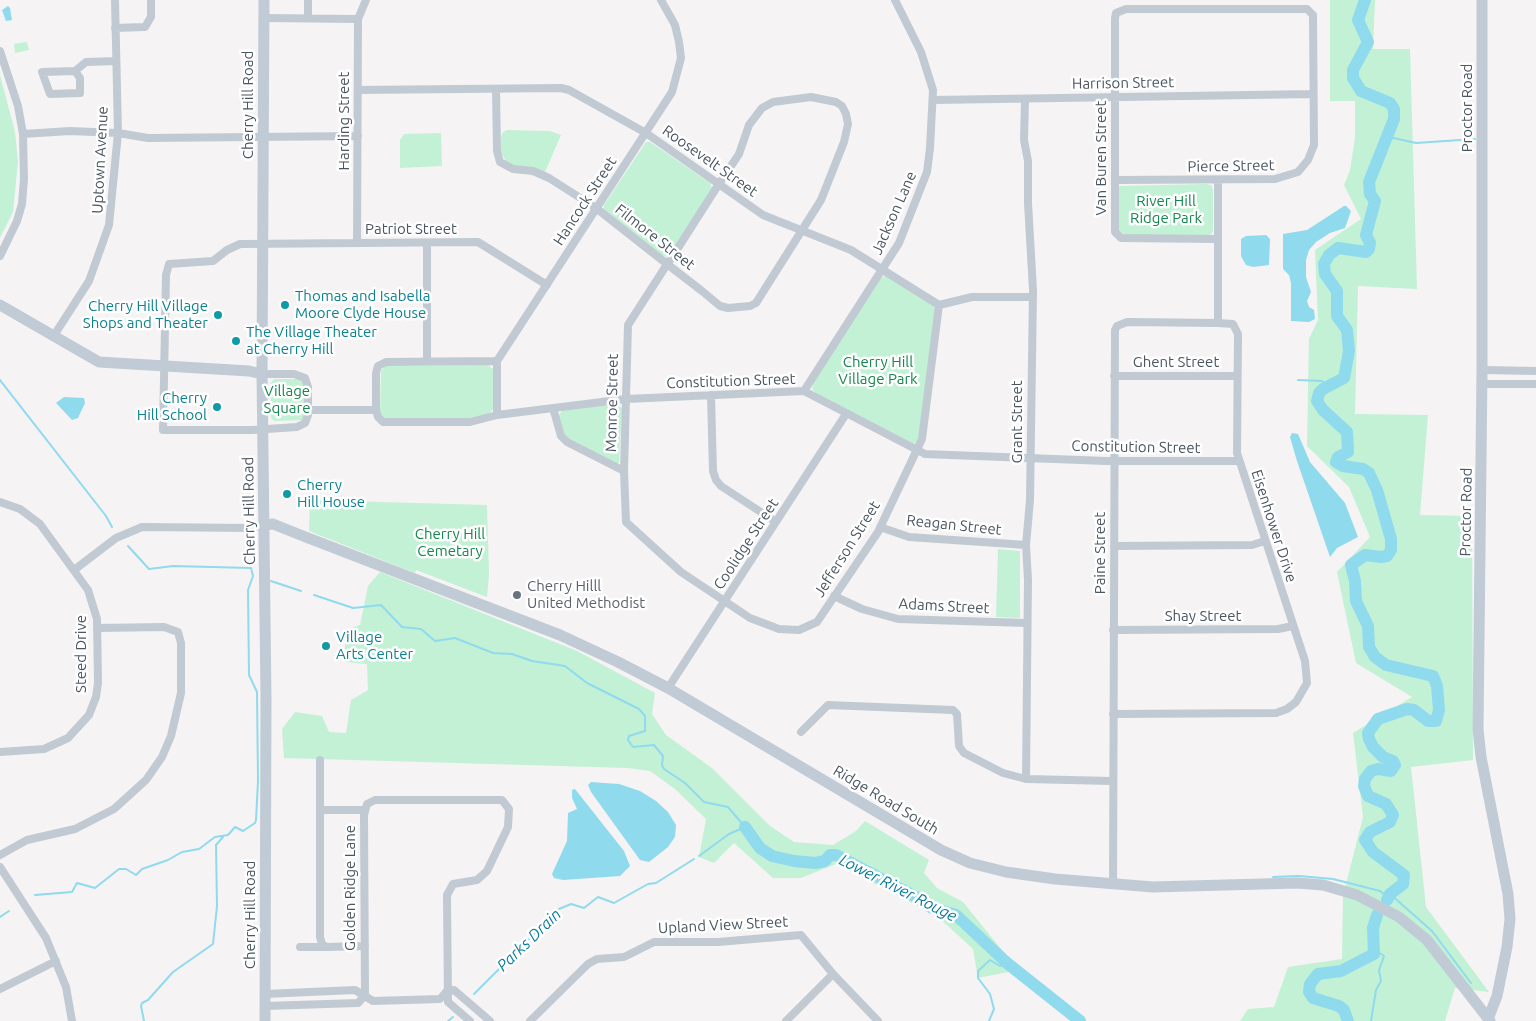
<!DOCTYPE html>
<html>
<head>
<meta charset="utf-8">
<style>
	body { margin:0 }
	canvas { display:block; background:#f5f3f3 }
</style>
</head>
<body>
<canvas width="1536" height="1021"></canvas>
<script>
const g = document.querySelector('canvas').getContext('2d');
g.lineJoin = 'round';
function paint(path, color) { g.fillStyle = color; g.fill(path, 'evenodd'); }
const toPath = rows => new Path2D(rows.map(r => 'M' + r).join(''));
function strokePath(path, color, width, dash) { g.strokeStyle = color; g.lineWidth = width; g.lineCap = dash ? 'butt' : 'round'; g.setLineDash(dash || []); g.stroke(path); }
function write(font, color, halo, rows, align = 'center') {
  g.font = font + ' Ubuntu,sans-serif'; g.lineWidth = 5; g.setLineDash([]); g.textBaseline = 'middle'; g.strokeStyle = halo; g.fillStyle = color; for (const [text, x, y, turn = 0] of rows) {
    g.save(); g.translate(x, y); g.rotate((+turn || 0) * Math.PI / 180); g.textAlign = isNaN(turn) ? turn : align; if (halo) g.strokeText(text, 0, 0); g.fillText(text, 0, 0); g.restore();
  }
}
paint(toPath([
	[1330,0,1375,0,1373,49,1410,49,1417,289,1358,286,1355,414,1428,415,1420,515,1472,516,1473,760,1411,767,1426,907,1489,992,1455,988,1445,1021,1240,1021,1248,1009,1274,1007,1288,967,1342,959,1343,896,1363,817,1353,733,1412,697,1356,663,1337,572,1370,537,1349,487,1307,446,1309,339,1318,320,1315,250,1361,219,1344,185,1350,170,1355,138,1355,101,1330,101],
	[27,42,29,50,15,53,14,44],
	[0,75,15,132,18,162,13,212,0,238],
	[507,130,550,131,561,135,545,172,527,167,514,166,507,163,501,152,501,137,503,132],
	[441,133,442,166,400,168,400,140,404,134],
	[646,142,650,142,710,183,712,188,670,254,666,257,661,255,604,209,604,205],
	[1206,184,1211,185,1213,190,1213,231,1210,235,1125,235,1118,231,1118,188,1120,186],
	[886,275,934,305,935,310,919,439,914,444,816,393,812,389,814,382,881,278],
	[488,365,493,369,493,409,490,413,470,418,385,419,380,415,381,371,385,366],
	[274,379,300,379,304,384,304,418,302,420,274,421,271,418,270,384],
	[615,404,622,408,619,463,616,464,565,437,558,416,563,410],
	[310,500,487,505,489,575,487,597,416,570,415,573,309,531],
	[998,549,1020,551,1020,618,996,617],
	[380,572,577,651,655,693,652,714,666,735,712,768,770,826,794,842,833,845,856,831,865,821,929,860,924,873,937,888,963,902,1018,970,978,978,973,949,936,915,836,864,801,878,773,878,734,843,714,863,699,857,706,819,675,789,650,771,628,768,284,758,282,729,295,712,322,716,329,732,346,733,351,700,368,690,367,664,345,662,345,630,360,625,368,586]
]), '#c3f1d5');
paint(toPath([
	[8,6,10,8,12,20,6,21,2,10],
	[1344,206,1346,206,1351,211,1345,228,1330,233,1316,242,1309,250,1306,260,1306,277,1311,292,1307,301,1309,307,1314,310,1315,319,1309,322,1291,321,1291,283,1289,275,1283,269,1283,234,1307,230],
	[1266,235,1270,239,1269,265,1253,267,1246,265,1241,256,1241,239,1246,236],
	[64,397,84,398,85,403,78,418,72,420,56,403],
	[1292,433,1298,434,1310,462,1345,503,1358,537,1337,548,1330,557,1297,461,1290,437],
	[591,782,619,784,640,791,656,801,668,812,676,825,675,837,668,847,649,862,640,860,591,792,588,785],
	[575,789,624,851,630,866,620,876,563,880,554,878,552,874,567,841,568,813,577,809,572,798,572,790]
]), '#90daee');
strokePath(toPath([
	[1389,137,1416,143,1475,139],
	[0,380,106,516,112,527],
	[1298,380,1322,381,1329,386],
	[271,581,301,591],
	[314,595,353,608,381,605,402,627,421,629,435,641,455,638,493,653,512,654,532,661,565,666,587,683,639,709,645,716,645,731,629,736,628,740,633,747,654,745,663,756,662,765,664,769,685,783,704,802,728,807,745,827,729,834,699,856],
	[1273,877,1299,876,1333,879,1380,891,1389,898],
	[1390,894,1432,931,1471,983],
	[35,895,72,892,77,883,95,888,119,869,126,869,136,875,142,869,168,860,182,852,199,849,215,837,228,835,235,827,243,831,255,823,256,820,258,781,257,692,249,675,248,590,253,576,251,568,173,566,149,569,128,546],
	[0,917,9,911],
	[474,994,559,909,571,904,584,908,598,897,614,903,648,884,656,883,694,859],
	[144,1021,141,1006,142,1003,148,1000,173,972,213,944,217,906,216,845,223,837],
	[448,1021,453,1017],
	[989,1021,994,1009,990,994,978,978,978,971,990,960,1000,966,1007,963],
	[1072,1021,1074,1016],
	[1371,1021,1376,990,1381,981,1379,970,1384,956,1375,950]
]), '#90daee', 2);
strokePath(toPath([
	[1365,0,1358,20,1368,42,1353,70,1353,78,1361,91,1390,103,1394,109,1394,119,1369,182,1370,194,1375,201,1366,235,1370,243,1369,249,1366,252,1338,248,1329,255,1324,264,1325,274,1337,291,1337,316,1347,330,1349,351,1344,378,1323,389,1319,393,1317,401,1323,410,1347,432,1348,452,1338,457,1336,462,1343,466,1363,469,1369,473,1377,490,1391,539,1391,550,1387,556,1381,557,1365,555,1351,565,1355,581,1356,601,1368,626,1369,647,1375,657,1386,665,1433,676,1437,686,1439,710,1436,721,1428,721,1414,710,1407,709,1378,719,1368,733,1369,739,1373,747,1383,757,1393,761,1395,765,1391,771,1378,769,1371,771,1365,779,1364,786,1368,796,1386,804,1393,815,1390,822,1370,832,1365,840,1373,852,1404,875,1403,884,1390,894,1387,900],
	[745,827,760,848,772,856,794,861,815,863,825,861,830,855,836,855,914,896,932,908,956,915,1007,963,1080,1021],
	[1348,1021,1344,1010,1339,1006,1313,998,1309,992,1310,984,1318,974,1341,971,1374,954,1373,928,1377,915]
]), '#90daee', 12);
strokePath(toPath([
	[264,18,358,19],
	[308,18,308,0],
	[115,28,145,27,151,17,151,0],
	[0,51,18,106,23,134,24,179,22,204,17,221,0,256],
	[75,71,80,78,80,93,50,94,42,72,75,71,86,62,116,61],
	[496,89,497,151,500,162,513,169,533,171,549,178,596,208,667,264,702,291,720,306,728,308,750,306,756,303,821,200,844,142,848,124,846,114,842,106,836,102,811,97,773,102,762,108,749,125,739,154,715,190,671,259,667,264,664,269,628,325,624,471,626,522,681,572,750,618,779,629,799,630,817,622,878,532,922,439,939,305],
	[358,90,561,88,569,90,646,133,763,215,851,250,939,305,972,297,1033,297],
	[933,100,1313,94],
	[23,134,70,131,118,133,148,138,358,136],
	[1116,180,1275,179,1298,172,1308,160,1314,145,1313,15,1307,9,1126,9,1116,13,1115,18,1115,232,1121,238,1217,239],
	[357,243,358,19,366,0],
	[53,337,89,281,109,225,118,133,115,0],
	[427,361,427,243],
	[1482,370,1536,371],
	[262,374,294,374,305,378,308,387,308,415,305,423,297,427,252,430,163,430,166,275,169,264,213,261,227,250,240,244,478,242,547,285],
	[1114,376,1237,376],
	[1482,384,1536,384],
	[804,391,899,243,927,172,930,148,933,90,921,52,895,0],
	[711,395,713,471,716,480,721,486,776,522],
	[553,408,561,436,567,442,624,471],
	[308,410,376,410,378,417,383,422,470,422,497,415,626,399,804,391,925,454,1106,461,1239,461],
	[376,410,376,373,378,366,386,362,497,361],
	[497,415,497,361,672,92,681,58,679,42,675,25,661,0],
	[0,502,20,509,40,524,88,590,97,619,98,683,96,697,89,715,68,738,44,749,0,752],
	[880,527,909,537,1026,545],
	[1114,546,1252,545,1265,541],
	[74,570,116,538,142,527,252,528,263,525],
	[834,596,862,609,898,619,1027,623],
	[1113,630,1278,629,1293,626],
	[668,688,846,414],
	[1113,714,1276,713,1287,709,1296,702,1307,683,1305,661,1237,453,1238,334,1233,324,1218,323,1218,180],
	[801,732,828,705,953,710,957,714,959,746,964,753,1003,773,1026,779,1028,580,1026,545,1030,500,1033,290,1028,203,1028,161,1024,140,1025,100],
	[320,760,320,937,322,944,326,947,365,946],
	[1026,779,1112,781],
	[320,810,364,810],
	[0,855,27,840,75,829,114,809,146,780,162,757,171,736,181,693,181,643,178,632,164,627,97,628],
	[0,867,46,938,66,987,72,1021],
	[1113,884,1115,330,1117,326,1127,322,1218,323],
	[300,947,326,947],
	[0,989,56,961],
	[265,994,355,990,373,1001,440,999,446,992,454,990,490,1021],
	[365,995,364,815,367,804,375,800,502,800,509,809,508,827,487,871,477,880,453,884,447,895,448,1002,470,1021],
	[265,1006,358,1003,365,995],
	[530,1021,588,964,597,959,624,957,654,942,718,942,801,935,833,974,878,1021],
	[786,1021,833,974]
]), '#c1cad2', 8);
strokePath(toPath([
	[264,0,262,374,266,698,265,1021],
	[1482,0,1482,370,1478,729,1481,757,1508,894,1510,919,1507,947,1497,996,1488,1019],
	[0,305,99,362,249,371,262,374],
	[263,525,273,524,303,536,560,635,618,662,668,688,941,850,970,863,1006,872,1055,879,1153,887,1297,883,1323,885,1357,895,1399,917,1427,940,1490,1021]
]), '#c1cbd6', 11);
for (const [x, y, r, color] of [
	[285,305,5,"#0f9aa8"],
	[218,315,5,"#0f9aa8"],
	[236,341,5,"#0f9aa8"],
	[217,407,5,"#0f9aa8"],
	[287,494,5,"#0f9aa8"],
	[517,595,5,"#6b7280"],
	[326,646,5,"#0f9aa8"]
]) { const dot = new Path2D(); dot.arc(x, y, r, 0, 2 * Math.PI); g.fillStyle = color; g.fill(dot); strokePath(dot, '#fff', 2); }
write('15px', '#4a5661', '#fff', [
	["Harrison Street",1123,83,-1],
	["Cherry Hill Road",248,105,-90],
	["Proctor Road",1467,108,-90],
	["Harding Street",344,121,-90],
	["Van Buren Street",1101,158,-90],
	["Uptown Avenue",100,160,-87],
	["Roosevelt Street",710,161,35],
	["Pierce Street",1231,166,-1],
	["Hancock Street",585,201,-57],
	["Jackson Lane",894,213,-66],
	["Patriot Street",411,229],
	["Filmore Street",655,237,38],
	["Ghent Street",1176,362],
	["Constitution Street",731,381,-2],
	["Monroe Street",612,403,-89],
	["Grant Street",1017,422,-90],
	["Constitution Street",1136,447,1],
	["Cherry Hill Road",249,511,-91],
	["Proctor Road",1466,512,-89],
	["Reagan Street",954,525,6],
	["Eisenhower Drive",1274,526,72],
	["Coolidge Street",746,544,-57],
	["Jefferson Street",847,549,-58],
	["Paine Street",1100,553,-90],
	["Adams Street",944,606,3],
	["Shay Street",1203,616],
	["Steed Drive",81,654,-90],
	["Ridge Road South",886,800,31],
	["Golden Ridge Lane",350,888,-90],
	["Cherry Hill Road",250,915,-90],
	["Upland View Street",723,925,-3]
]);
write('15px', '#17864f', '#fff', [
	["River Hill",1166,201],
	["Ridge Park",1166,218],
	["Cherry Hill",878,362],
	["Village Park",878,379],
	["Village",287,391],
	["Square",287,408],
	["Cherry Hill",450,534],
	["Cemetary",450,551]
]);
write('15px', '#0d838f', '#fff', [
	["Thomas and Isabella",295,296],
	["Moore Clyde House",295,313],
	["Cherry Hill Village",208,306,"right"],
	["Shops and Theater",208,323,"right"],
	["The Village Theater",246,332],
	["at Cherry Hill",246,349],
	["Cherry",207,398,"right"],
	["Hill School",207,415,"right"],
	["Cherry",297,485],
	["Hill House",297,502],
	["Village",336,637],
	["Arts Center",336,654]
], 'left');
write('15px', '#5b616d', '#fff', [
	["Cherry Hilll",527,586],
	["United Methodist",527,603]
], 'left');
write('italic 16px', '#0c7c9b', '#fff', [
	["Lower River Rouge",898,888,27],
	["Parks Drain",529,940,-44]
]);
</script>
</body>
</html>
